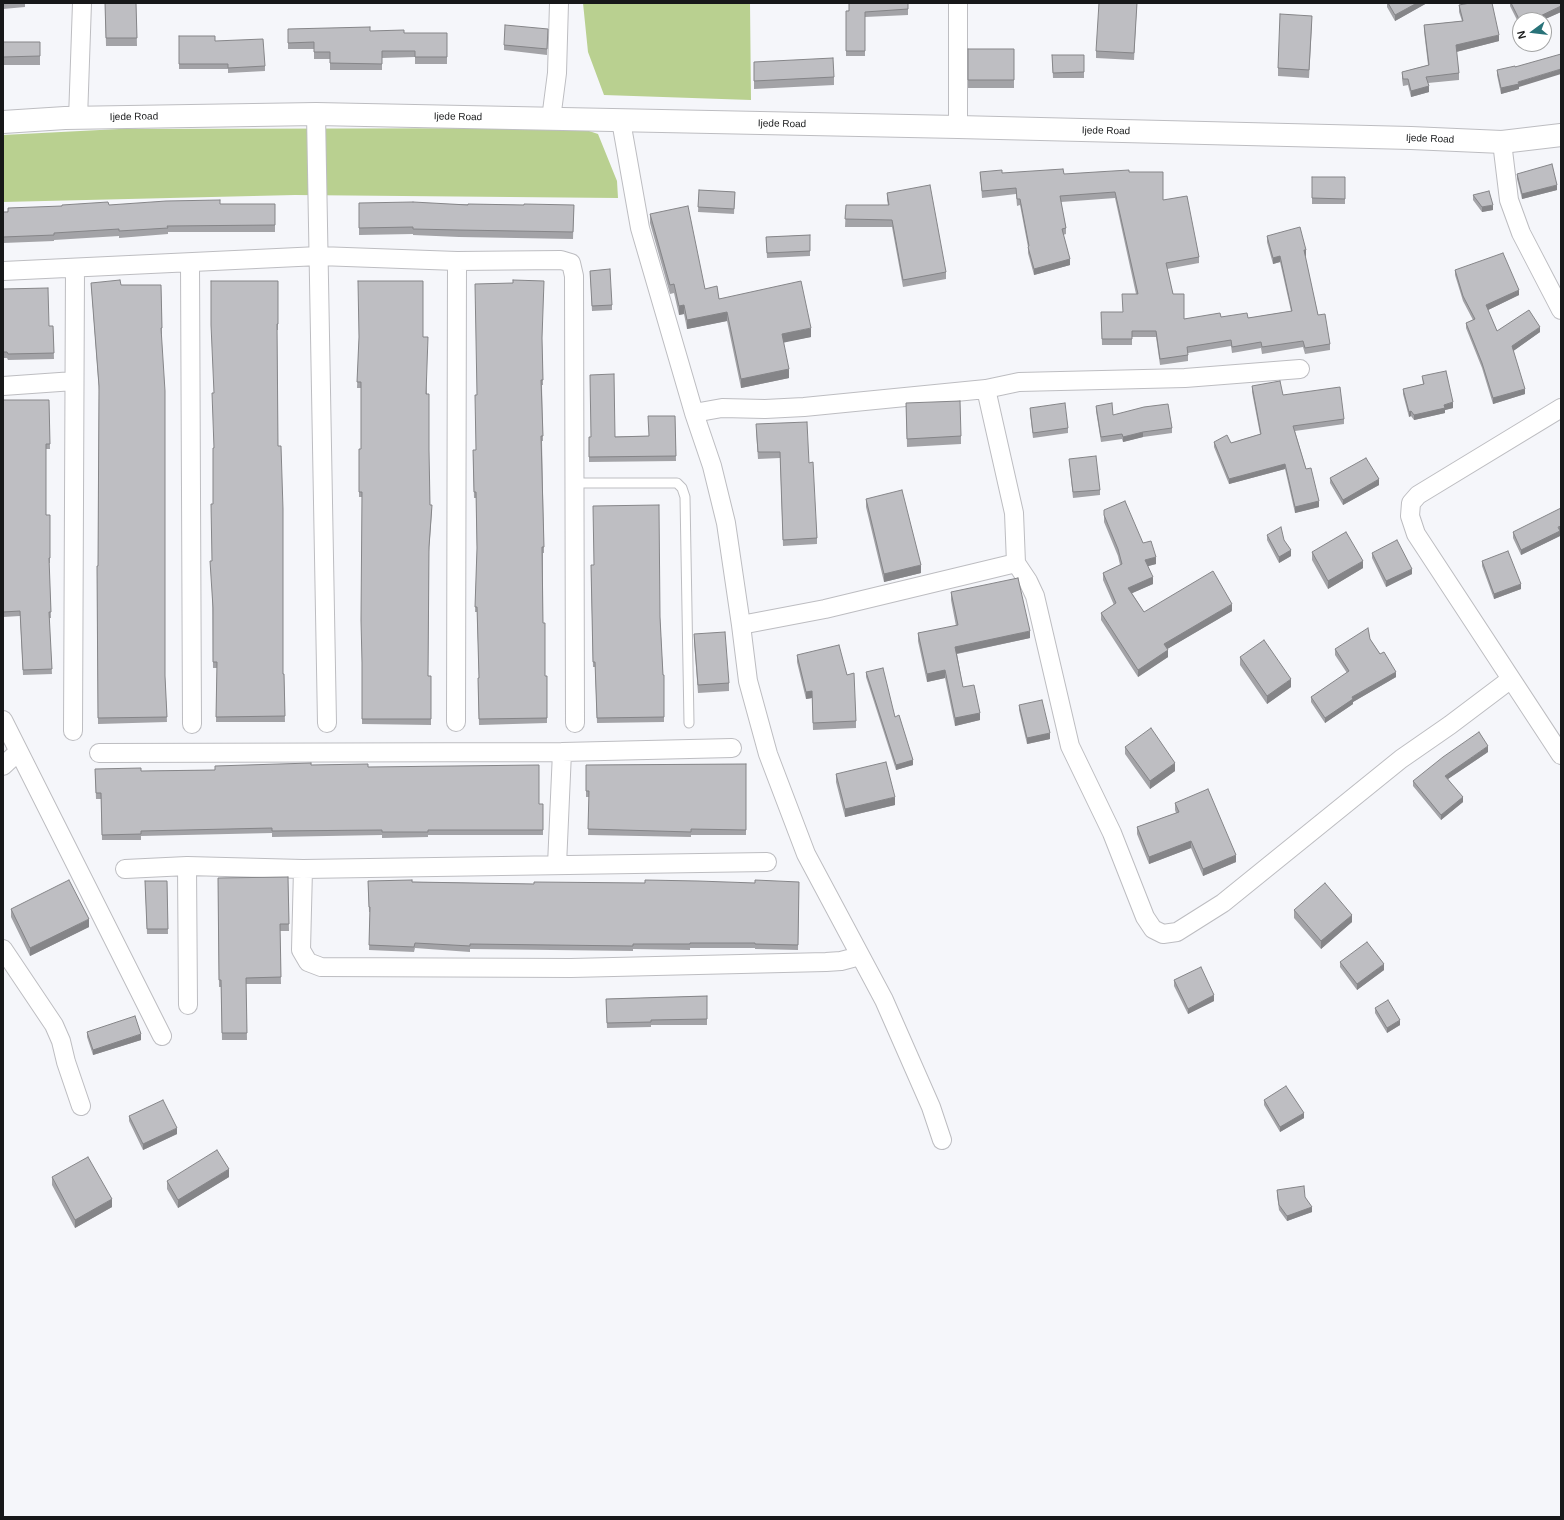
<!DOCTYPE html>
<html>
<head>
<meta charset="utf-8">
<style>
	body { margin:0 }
	#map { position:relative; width:1564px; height:1520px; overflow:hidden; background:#f5f6fa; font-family:Helvetica,sans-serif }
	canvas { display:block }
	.frame { position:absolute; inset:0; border:4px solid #171819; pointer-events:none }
	.north { position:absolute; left:1512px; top:12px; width:40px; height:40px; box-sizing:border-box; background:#fff; border:1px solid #a2a3a3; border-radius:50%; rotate:255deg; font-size:11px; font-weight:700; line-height:16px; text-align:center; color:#171819 }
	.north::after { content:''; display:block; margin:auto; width:14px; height:18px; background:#297379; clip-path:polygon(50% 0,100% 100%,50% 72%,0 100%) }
</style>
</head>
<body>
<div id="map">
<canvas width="1564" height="1520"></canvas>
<div class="frame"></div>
<div class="north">N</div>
</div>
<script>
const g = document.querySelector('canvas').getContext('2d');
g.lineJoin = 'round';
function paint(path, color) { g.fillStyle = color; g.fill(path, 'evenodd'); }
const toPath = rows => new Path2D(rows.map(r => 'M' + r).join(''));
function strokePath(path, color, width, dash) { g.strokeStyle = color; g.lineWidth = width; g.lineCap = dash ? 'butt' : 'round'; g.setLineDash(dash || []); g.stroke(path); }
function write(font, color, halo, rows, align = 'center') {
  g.font = font + ' Helvetica,sans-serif'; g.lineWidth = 4; g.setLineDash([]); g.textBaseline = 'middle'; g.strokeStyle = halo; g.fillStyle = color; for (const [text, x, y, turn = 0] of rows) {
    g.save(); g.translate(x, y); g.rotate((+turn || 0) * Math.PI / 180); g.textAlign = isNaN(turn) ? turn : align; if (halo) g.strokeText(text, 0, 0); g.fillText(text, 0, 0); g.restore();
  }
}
paint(toPath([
	[583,3,750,3,751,100,604,95,588,52],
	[580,128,598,134,617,181,618,198,295,195,3,202,3,135,119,129]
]), '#b9d090');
const service = toPath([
	[574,483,677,483,682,488,685,497,689,723]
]);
const minor = toPath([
	[958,3,958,127],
	[316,114,327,723],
	[78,119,82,3],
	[551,119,557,73,559,3],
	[621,121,640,228,694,413,712,466,726,523,741,625,748,681,768,754,806,854,884,1000,931,1107,942,1140],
	[1502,142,1509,200,1521,233,1561,310],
	[190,263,192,724],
	[3,271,319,256,457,261,561,260,571,263,574,276,575,723],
	[3,386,74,381],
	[986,389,1014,513,1016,563,1028,581,1035,596,1070,746,1112,833,1145,917,1153,929,1163,934,1177,932,1223,903,1401,759,1450,725,1511,679],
	[1561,408,1418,495,1411,503,1410,516,1416,534,1561,755],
	[694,413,722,408,765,409,804,407,986,389,1019,382,1185,378,1300,369],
	[741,625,825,609,1016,563],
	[3,720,162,1036],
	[456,722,457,261],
	[73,731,75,269],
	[99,753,562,752,732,748],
	[3,766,18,752],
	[557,865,562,752],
	[187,866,188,1005],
	[125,869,187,866,303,869,767,862],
	[303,869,301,950,308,962,321,967,571,968,826,962,841,961,860,956],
	[3,949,54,1025,61,1041,66,1062,81,1106]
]);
const secondary = toPath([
	[3,122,65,118,316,114,958,127,1411,138,1502,142,1561,135]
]);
strokePath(service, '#bdbdc1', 11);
strokePath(minor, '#bdbdc1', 20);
strokePath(secondary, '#bdbdc1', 24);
strokePath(service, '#fff', 9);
strokePath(minor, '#fff', 18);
strokePath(secondary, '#fff', 22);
paint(toPath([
	[3,3,25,3,25,7,3,9],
	[105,3,136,3,137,46,106,46],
	[908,3,908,15,865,17,865,56,846,56,846,11],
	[1137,3,1134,60,1096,58,1096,51],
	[1387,3,1427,3,1395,21,1387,7],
	[1510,3,1561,3,1561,12,1543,20,1520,20,1520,26,1510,6],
	[1459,5,1499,41,1456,52,1459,73,1459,80,1428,83,1429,92,1411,97,1408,85,1403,86,1402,79,1402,72,1428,65,1424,31,1424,25,1462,21,1459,12],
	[1312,24,1309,78,1278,76,1278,68],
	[288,29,370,31,404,33,447,33,447,64,415,64,415,57,382,58,382,70,330,70,330,59,314,59,314,49,288,49],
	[548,29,547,55,504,50,504,45],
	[179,36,215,41,265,66,265,71,228,73,228,69,179,69],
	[3,42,40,42,40,65,3,65],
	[968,49,1014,49,1014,88,968,88],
	[1052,55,1084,55,1084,78,1053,78],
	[754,70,834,77,834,85,754,89],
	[1497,70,1519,87,1519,89,1501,94,1497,75],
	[980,172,1002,173,1064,174,1129,172,1163,200,1199,257,1199,263,1167,269,1173,294,1184,319,1221,317,1248,318,1291,311,1280,262,1273,264,1267,242,1267,236,1306,256,1305,256,1318,315,1330,344,1330,350,1305,354,1303,347,1262,354,1261,348,1232,353,1231,346,1188,353,1188,361,1160,365,1156,337,1132,337,1132,345,1102,345,1101,312,1123,312,1136,294,1115,198,1061,202,1066,228,1066,234,1063,235,1070,265,1034,275,1028,253,1028,247,1020,205,1017,206,1016,194,982,198],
	[1517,174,1557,190,1522,199,1517,179],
	[1312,177,1345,177,1345,204,1312,204],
	[699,190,735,192,734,214,698,212],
	[887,193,946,272,946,279,903,287,892,227,845,227,846,205,888,205,887,200],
	[1473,195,1493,210,1482,212,1473,200],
	[359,203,524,205,574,205,573,239,459,237,413,235,413,234,359,235],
	[220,204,275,204,275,232,168,232,168,234,119,238,119,236,54,240,54,241,3,243,3,212,109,205],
	[650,214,705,289,719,299,811,337,783,342,789,378,741,388,727,321,687,329,684,314,679,315,674,293,670,294,650,223],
	[810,235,810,256,767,258,766,237],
	[1455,270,1519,295,1488,310,1497,331,1540,332,1513,351,1525,394,1493,404,1482,368,1466,328,1466,323,1473,320,1463,301,1455,275],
	[590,271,612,305,612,310,592,311],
	[278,281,278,330,277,330,278,446,283,674,284,674,285,722,216,722,217,668,213,668,212,561,214,448,214,393],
	[91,283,121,285,161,285,162,334,161,334,165,676,167,722,98,724,97,566,98,566,99,391],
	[3,289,49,326,53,326,54,359,8,360,7,358,3,358],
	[423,337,427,394,430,505,432,510,429,552,428,676,431,676,431,725,362,724,362,497,359,497,359,455,361,449,361,388,357,388,359,339],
	[542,342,543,385,542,385,543,441,542,441,544,547,544,553,543,553,543,623,545,676,547,676,547,723,479,725,478,683,479,678,477,612,475,612,477,550,476,498,474,498,473,455,476,450,477,395],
	[1422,376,1453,408,1445,410,1445,413,1414,420,1411,416,1409,417,1403,394,1403,389,1423,384],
	[1252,386,1283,395,1344,419,1344,424,1295,431,1306,469,1319,507,1295,513,1285,469,1229,484,1214,447,1214,442,1231,443,1260,434,1252,392],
	[3,400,49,400,50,449,46,449,46,515,50,515,50,563,49,563,51,618,49,618,52,674,23,675,20,616,3,617],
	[906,403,961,436,961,444,907,447],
	[1096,406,1113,415,1172,428,1172,433,1143,437,1123,442,1122,439,1101,442,1096,411],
	[1030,408,1068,428,1068,433,1033,438,1030,413],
	[675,416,676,461,589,462,589,437,649,436],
	[756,430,809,463,817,538,817,544,783,546,780,458,758,459],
	[1069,459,1100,490,1100,495,1073,498],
	[1330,478,1379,485,1343,505,1330,483],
	[866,499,921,573,884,582,866,507],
	[1104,510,1143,543,1156,564,1148,566,1153,584,1132,593,1144,612,1232,611,1167,649,1168,657,1138,677,1101,620,1101,613,1114,605,1103,580,1103,573,1120,565,1118,556,1104,522],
	[1513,532,1560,532,1560,536,1521,555,1513,538],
	[1267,535,1284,540,1291,556,1279,563,1267,540],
	[1312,552,1363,568,1328,589,1312,560],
	[1372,553,1412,574,1386,587,1372,558],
	[1482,561,1521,589,1494,599,1482,566],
	[591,570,660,617,663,675,664,675,664,722,597,723,595,667,593,667],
	[951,592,1030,638,957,654,963,687,980,720,955,726,945,678,927,682,918,641,918,633,956,626,951,600],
	[694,634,729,683,729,691,698,693,694,642],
	[1370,639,1396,677,1353,702,1353,704,1325,723,1311,702,1311,697,1347,673,1335,655,1335,649],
	[797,655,856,721,856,728,813,730,812,698,806,699,797,662],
	[1240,657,1291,687,1267,704,1240,665],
	[866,672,895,717,913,765,896,770,866,677],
	[1019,705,1050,739,1027,744,1019,710],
	[1125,747,1175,771,1150,789,1125,754],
	[1488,752,1448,779,1463,802,1441,820,1413,786,1413,781],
	[746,764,746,835,691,835,691,837,588,835,589,797,586,797,586,765],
	[311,765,368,767,539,804,543,804,543,835,428,835,428,837,382,838,382,835,272,837,272,833,141,836,141,840,102,840,101,799,96,799,95,769,141,771,215,770],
	[836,774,895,805,845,817,836,782],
	[1175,803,1236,862,1203,876,1191,848,1149,864,1137,834,1137,827,1176,813,1175,810],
	[288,877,289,931,280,931,281,984,246,984,247,1040,222,1040,221,987,219,987,218,878],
	[145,881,167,881,168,934,147,934],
	[368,881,534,884,755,883,799,882,798,950,755,949,755,948,690,948,690,950,633,949,633,951,470,949,470,952,415,948,414,952,369,950,370,912,369,912],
	[11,909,89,927,30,956,11,917],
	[1294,910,1352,922,1321,949,1294,918],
	[1340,962,1384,970,1357,990,1340,967],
	[1174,980,1214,1001,1188,1014,1174,986],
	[707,996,707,1025,651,1025,651,1027,607,1028,606,999],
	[1375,1008,1400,1025,1387,1033,1375,1013],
	[87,1032,141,1040,93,1055,87,1037],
	[1264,1100,1304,1118,1280,1132,1264,1105],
	[129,1116,177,1134,143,1150,129,1121],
	[52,1177,112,1207,75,1228,52,1185],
	[229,1177,178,1208,167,1189,167,1181],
	[1277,1190,1305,1197,1312,1212,1287,1221,1279,1210,1277,1195]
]), '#a3a3a7');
paint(toPath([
	[1417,3,1427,3,1395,21,1395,15],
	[1561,6,1561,12,1543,20,1532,20],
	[1499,35,1499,41,1456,52,1456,45],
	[1561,69,1561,74,1519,87,1519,89,1501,94,1501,88,1518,82],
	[1429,86,1429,92,1411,97,1411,91],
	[1557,185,1557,190,1522,199,1522,194],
	[1493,205,1493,210,1482,212,1482,207],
	[1304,250,1306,250,1306,256,1304,256],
	[1280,256,1280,262,1273,264,1273,258],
	[1070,259,1070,265,1034,275,1034,269],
	[1519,290,1519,295,1486,311,1486,305],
	[684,305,684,314,679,315,679,306],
	[727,312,727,321,687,329,687,320],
	[1540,327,1540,332,1512,352,1512,346],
	[811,328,811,337,782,343,782,334],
	[789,369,789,378,741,388,741,379],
	[1525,389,1525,394,1493,404,1493,398],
	[1453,402,1453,408,1445,410,1445,413,1414,420,1414,415],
	[1411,411,1411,416,1409,417,1409,412],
	[1143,432,1143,437,1123,442,1123,437],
	[1285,464,1285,469,1229,484,1229,479],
	[1379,479,1379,485,1343,505,1343,500],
	[1319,501,1319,507,1295,513,1295,507],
	[1561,526,1560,536,1521,555,1521,550],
	[1291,550,1291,556,1279,563,1279,557],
	[1156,557,1156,564,1145,567,1145,560],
	[1363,561,1363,568,1328,589,1328,581],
	[921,565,921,573,884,582,884,574],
	[1412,569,1412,574,1386,587,1386,581],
	[1153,577,1153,584,1128,595,1128,588],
	[1521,584,1521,589,1494,599,1494,594],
	[1232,604,1232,611,1164,651,1164,644],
	[1030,631,1030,638,955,654,955,647],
	[1168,650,1168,657,1138,677,1138,670],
	[945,670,945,678,927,682,927,674],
	[1396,672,1396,677,1353,702,1353,704,1325,723,1325,718,1352,697],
	[1291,679,1291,687,1267,704,1267,696],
	[812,691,812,698,806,699,806,692],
	[980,713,980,720,955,726,955,718],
	[1050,733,1050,739,1027,744,1027,738],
	[1488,746,1488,752,1445,781,1445,776],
	[913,760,913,765,896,770,896,765],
	[1175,763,1175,771,1150,789,1150,781],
	[895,797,895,805,845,817,845,809],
	[1463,797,1463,802,1441,820,1441,815],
	[1191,841,1191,848,1149,864,1149,857],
	[1236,855,1236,862,1203,876,1203,869],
	[1352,915,1352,922,1321,949,1321,941],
	[89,919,89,927,30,956,30,948],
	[1384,964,1384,970,1357,990,1357,984],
	[1214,995,1214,1001,1188,1014,1188,1009],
	[1400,1020,1400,1025,1387,1033,1387,1028],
	[141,1034,141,1040,93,1055,93,1050],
	[1304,1113,1304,1118,1280,1132,1280,1127],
	[177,1128,177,1134,143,1150,143,1144],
	[229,1169,229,1177,178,1208,178,1200],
	[112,1199,112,1207,75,1228,75,1220],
	[1312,1207,1312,1212,1287,1221,1287,1216]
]), '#858588');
const building = toPath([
	[105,3,136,3,137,38,106,38,105,3],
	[849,3,908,3,908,9,865,12,865,51,846,51,846,11,849,11,849,3],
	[1099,3,1137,3,1134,53,1096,51,1099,3],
	[1388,3,1417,3,1395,15,1388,3],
	[1470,3,1492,3,1499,35,1456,45,1459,73,1426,77,1429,86,1411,91,1408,79,1403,79,1402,72,1429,65,1424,25,1463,21,1459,5,1470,3],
	[1511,3,1561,3,1561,6,1532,20,1520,20,1520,21,1511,3],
	[1280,14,1312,16,1309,70,1278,68,1280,14],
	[505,25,548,29,547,49,504,45,505,25],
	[370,27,370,31,404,30,404,33,447,33,447,57,415,57,415,51,382,51,382,64,330,63,330,52,314,52,314,42,288,43,288,29,370,27],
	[179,36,215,36,215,41,263,39,265,66,228,68,228,64,179,64,179,36],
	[3,42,40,42,40,56,3,57,3,42],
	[968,49,1014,49,1014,80,968,80,968,49],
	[1561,54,1561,69,1518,82,1519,84,1501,88,1497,70,1515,66,1515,67,1561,54],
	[1052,55,1084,55,1084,72,1053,73,1052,55],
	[833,58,834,77,754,81,754,62,833,58],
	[1552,164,1557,185,1522,194,1517,174,1552,164],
	[1063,169,1064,174,1129,170,1129,172,1163,172,1163,200,1187,196,1199,257,1166,263,1173,294,1184,294,1184,319,1220,313,1221,317,1247,313,1248,318,1292,311,1280,256,1273,258,1267,236,1300,227,1306,250,1304,250,1318,315,1325,314,1330,344,1305,348,1303,341,1262,347,1261,342,1232,347,1231,340,1187,347,1188,355,1160,359,1156,331,1132,331,1132,339,1102,339,1101,312,1123,312,1122,294,1138,294,1115,192,1060,196,1066,228,1062,229,1070,259,1034,269,1028,247,1029,246,1020,199,1017,199,1016,188,982,191,980,172,1002,170,1002,173,1063,169],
	[1312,177,1345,177,1345,199,1312,198,1312,177],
	[930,185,946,272,903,280,892,220,845,219,846,205,889,205,887,193,930,185],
	[699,190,735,192,734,209,698,207,699,190],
	[1489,191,1493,205,1482,207,1473,195,1489,191],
	[220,200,220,204,275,204,275,225,167,226,168,228,119,231,119,229,54,233,54,235,3,237,3,212,8,212,8,208,62,206,62,205,108,202,109,205,166,201,220,200],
	[413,202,468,205,468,204,524,205,524,204,574,205,573,232,459,230,413,229,413,227,359,228,359,203,413,202],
	[688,206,705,289,717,286,719,299,801,281,811,328,782,334,789,369,741,379,727,312,687,320,684,305,679,306,674,284,670,285,650,214,688,206],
	[810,235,810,251,767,253,766,237,810,235],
	[1503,253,1519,290,1486,305,1497,331,1529,310,1540,327,1512,346,1525,389,1493,398,1482,363,1466,323,1475,319,1463,296,1455,270,1503,253],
	[610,269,612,305,592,306,590,271,610,269],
	[120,280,121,285,161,285,162,328,161,328,165,391,165,676,167,717,98,718,97,566,98,566,99,386,91,283,120,280],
	[513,280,544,281,542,338,543,380,541,380,543,436,541,436,544,547,542,547,543,623,545,623,545,676,547,676,547,718,479,719,478,678,479,678,477,607,475,607,477,548,476,492,474,492,473,450,476,450,475,395,477,395,475,284,513,283,513,280],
	[211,281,278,281,278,324,277,324,278,446,281,446,283,509,283,674,284,674,285,716,216,717,217,662,213,662,213,608,210,561,212,561,211,504,213,504,213,448,214,448,212,393,214,393,211,325,211,281],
	[358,281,423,281,423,337,428,337,426,394,429,394,429,450,430,505,432,505,429,547,428,676,431,676,431,719,362,719,362,663,361,620,362,492,359,492,359,449,361,449,361,382,357,382,359,337,358,281],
	[48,288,49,326,53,326,54,353,8,354,7,352,3,352,3,289,48,288],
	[1446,371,1453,402,1444,405,1445,408,1414,415,1411,411,1409,412,1403,389,1424,384,1422,376,1446,371],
	[614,374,615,437,649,436,648,416,675,416,676,456,589,457,589,437,591,437,590,375,614,374],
	[1280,381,1283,395,1340,387,1344,419,1293,426,1306,469,1311,468,1319,501,1295,507,1285,464,1229,479,1214,442,1227,435,1231,443,1261,434,1252,386,1280,381],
	[3,400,49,400,50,444,46,444,46,515,50,515,50,558,49,558,51,612,49,612,52,669,23,670,20,611,3,612,3,400],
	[960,401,961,436,907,439,906,403,960,401],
	[1065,403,1068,428,1033,433,1030,408,1065,403],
	[1112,403,1113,415,1144,407,1168,404,1172,428,1143,432,1123,437,1122,434,1101,437,1096,406,1112,403],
	[807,422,809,463,813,462,817,538,783,540,780,452,758,452,756,424,807,422],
	[1096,456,1100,490,1073,492,1069,459,1096,456],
	[1366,458,1379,479,1343,500,1330,478,1366,458],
	[902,490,921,565,884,574,866,499,902,490],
	[1125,501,1143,543,1151,541,1156,557,1145,560,1153,577,1128,588,1144,612,1213,571,1232,604,1164,644,1168,650,1138,670,1101,613,1116,603,1103,573,1122,564,1118,549,1104,515,1104,510,1125,501],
	[659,505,660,617,663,675,664,675,664,717,597,718,595,662,593,662,591,565,594,565,593,506,659,505],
	[1561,508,1561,526,1558,527,1560,531,1521,550,1513,532,1561,508],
	[1281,527,1284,540,1291,550,1279,557,1267,535,1281,527],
	[1346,532,1363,561,1328,581,1312,552,1346,532],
	[1397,540,1412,569,1386,581,1372,553,1397,540],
	[1508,551,1521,584,1494,594,1482,561,1508,551],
	[1018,578,1030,631,955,647,963,687,974,685,980,713,955,718,945,670,927,674,918,633,958,625,951,592,1018,578],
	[1368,628,1370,639,1380,654,1384,652,1396,672,1352,697,1353,699,1325,718,1311,697,1349,671,1335,649,1368,628],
	[725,632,729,683,698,685,694,634,725,632],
	[1264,640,1291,679,1267,696,1240,657,1264,640],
	[839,645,847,675,854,673,856,721,813,723,812,691,806,692,797,655,839,645],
	[883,668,895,717,899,715,913,760,896,765,866,672,883,668],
	[1042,700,1050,733,1027,738,1019,705,1042,700],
	[1151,728,1175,763,1150,781,1125,747,1151,728],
	[1479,732,1488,746,1445,776,1463,797,1441,815,1413,781,1443,757,1479,732],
	[886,762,895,797,845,809,836,774,886,762],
	[311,763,311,765,368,764,368,767,539,765,539,804,543,804,543,830,428,830,428,832,382,832,382,830,272,831,272,828,141,831,141,834,102,835,101,793,96,793,95,769,141,768,141,771,215,770,215,766,311,763],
	[746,764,746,830,691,829,691,832,588,829,589,791,586,791,586,765,746,764],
	[1208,789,1236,855,1203,869,1191,841,1149,857,1137,827,1179,812,1175,803,1208,789],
	[288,877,289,924,280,924,281,977,246,978,247,1033,222,1033,221,980,219,980,218,878,288,877],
	[69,880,89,919,30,948,11,909,69,880],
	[412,880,412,882,534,884,534,882,645,883,645,880,698,881,755,883,755,880,799,882,798,945,755,944,755,943,690,943,690,944,633,944,633,946,470,944,470,946,415,943,414,947,369,945,370,907,369,907,368,881,412,880],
	[145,881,167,881,168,929,147,929,145,881],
	[1325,883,1352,915,1321,941,1294,910,1325,883],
	[1367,942,1384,964,1357,984,1340,962,1367,942],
	[1201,967,1214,995,1188,1009,1174,980,1201,967],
	[707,996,707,1019,651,1020,651,1022,607,1023,606,999,707,996],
	[1388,1000,1400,1020,1387,1028,1375,1008,1388,1000],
	[135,1016,141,1034,93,1050,87,1032,135,1016],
	[1286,1086,1304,1113,1280,1127,1264,1100,1286,1086],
	[163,1100,177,1128,143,1144,129,1116,163,1100],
	[217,1150,229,1169,178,1200,167,1181,217,1150],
	[88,1157,112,1199,75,1220,52,1177,88,1157],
	[1304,1186,1305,1197,1312,1207,1287,1216,1279,1205,1277,1190,1304,1186]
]);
paint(building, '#bebec2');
strokePath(building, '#858588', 1);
write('10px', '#171819', '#fff', [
	["Ijede Road",134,117,-1],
	["Ijede Road",458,117,1],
	["Ijede Road",782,124,1],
	["Ijede Road",1106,131,1],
	["Ijede Road",1430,139,2]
]);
</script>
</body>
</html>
